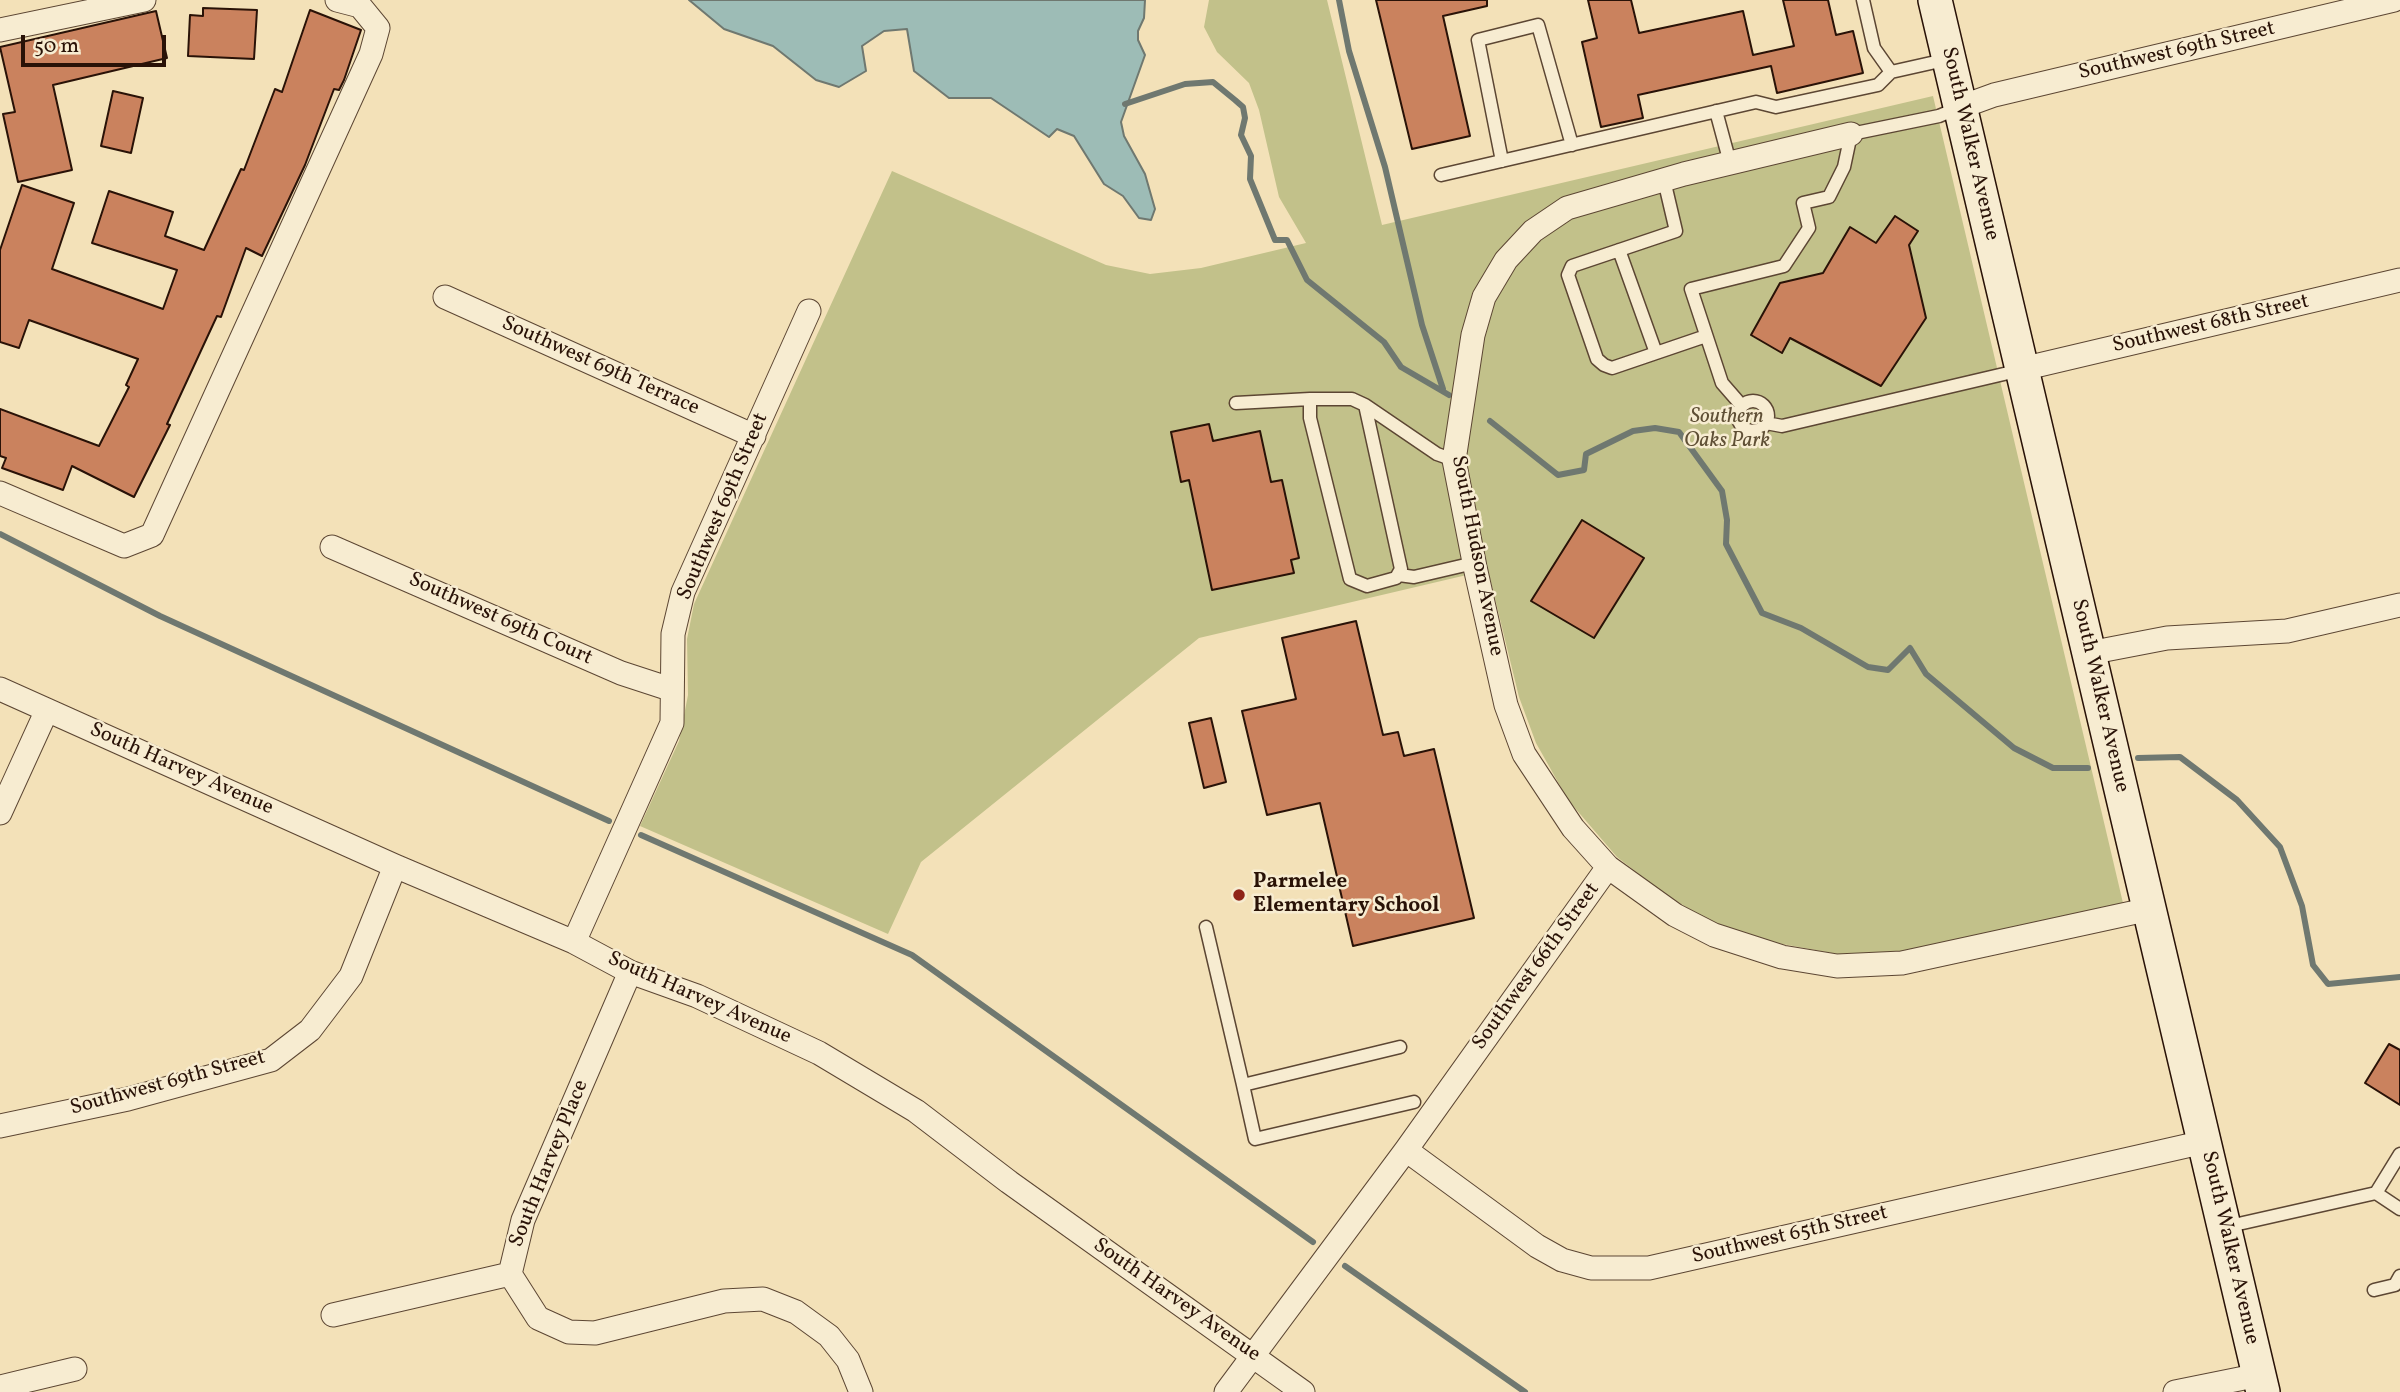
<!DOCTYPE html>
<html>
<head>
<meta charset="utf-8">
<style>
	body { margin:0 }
	#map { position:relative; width:2400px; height:1392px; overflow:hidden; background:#f3e1b8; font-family:Vollkorn,serif }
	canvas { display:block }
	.scale { position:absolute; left:21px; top:35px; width:145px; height:32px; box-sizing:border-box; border:4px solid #291207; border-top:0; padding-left:9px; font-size:21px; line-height:24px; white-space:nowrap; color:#291207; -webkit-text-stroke:5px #f7ecd1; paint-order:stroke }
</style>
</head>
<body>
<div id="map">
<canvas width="2400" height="1392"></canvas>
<div class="scale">50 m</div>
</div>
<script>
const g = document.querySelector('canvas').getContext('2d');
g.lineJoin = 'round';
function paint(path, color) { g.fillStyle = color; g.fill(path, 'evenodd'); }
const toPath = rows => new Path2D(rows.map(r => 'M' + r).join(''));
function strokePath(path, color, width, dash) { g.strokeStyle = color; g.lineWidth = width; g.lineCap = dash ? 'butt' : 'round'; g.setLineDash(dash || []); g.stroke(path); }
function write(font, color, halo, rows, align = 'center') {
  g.font = font + ' Vollkorn,serif'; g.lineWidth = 5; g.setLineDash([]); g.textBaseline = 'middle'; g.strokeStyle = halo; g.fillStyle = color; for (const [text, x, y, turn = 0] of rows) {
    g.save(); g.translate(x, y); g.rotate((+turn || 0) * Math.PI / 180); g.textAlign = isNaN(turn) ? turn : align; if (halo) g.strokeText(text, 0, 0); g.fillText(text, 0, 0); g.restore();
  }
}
paint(toPath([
	[1209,0,1327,0,1382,225,1933,96,2123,903,1921,951,1848,956,1766,941,1705,919,1662,892,1617,857,1568,800,1536,743,1519,697,1488,570,1199,638,921,862,888,934,640,826,679,741,688,695,687,639,694,604,892,171,1106,265,1150,274,1201,268,1306,243,1279,197,1259,110,1249,83,1217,52,1204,27]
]), '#c2c18a');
const water = toPath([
	[689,0,1145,0,1144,18,1138,31,1138,40,1145,55,1121,122,1124,136,1145,174,1155,209,1151,220,1139,218,1123,196,1104,184,1074,136,1057,129,1049,137,991,98,949,98,914,71,907,29,884,31,862,46,866,71,839,87,816,80,773,46,724,29,689,0]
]);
paint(water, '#9dbcb6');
strokePath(water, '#6f7870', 2);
strokePath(toPath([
	[1339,0,1349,51,1385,167,1422,325,1443,389],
	[1125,104,1185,84,1213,82,1235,100,1243,107,1245,118,1241,135,1251,156,1250,179,1275,240,1287,240,1307,280,1384,342,1401,367,1449,395],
	[1490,421,1558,475,1584,470,1586,454,1633,431,1655,428,1679,432,1722,491,1727,520,1726,544,1762,613,1801,628,1868,667,1888,670,1910,648,1926,674,2014,748,2053,768,2088,768],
	[0,534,160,616,609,821],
	[2138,758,2180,757,2237,800,2280,847,2302,906,2313,965,2328,984,2400,977],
	[641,835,912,955,1313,1242],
	[1345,1266,1525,1392]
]), '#6f7870', 6);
const building = toPath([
	[1376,0,1487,0,1487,6,1443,16,1470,136,1412,149,1376,0],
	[1588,0,1631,0,1639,33,1743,11,1753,55,1794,46,1783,0,1828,0,1836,35,1853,31,1863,73,1777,93,1771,66,1638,95,1643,118,1601,127,1582,42,1597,38,1588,0],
	[203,8,257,10,254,59,188,56,190,15,203,16,203,8],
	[310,10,361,30,344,80,339,90,334,89,305,165,262,256,246,248,221,317,217,316,167,424,170,425,134,497,72,466,63,490,2,468,6,458,0,456,0,409,99,446,129,387,126,385,138,359,29,320,19,348,0,342,0,250,22,185,74,203,52,269,163,309,177,270,92,243,109,191,173,212,165,236,204,250,241,169,244,170,275,89,282,92,310,10],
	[156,11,167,58,53,85,72,170,18,182,3,114,15,112,0,47,156,11],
	[113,91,143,98,131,153,101,146,113,91],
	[1895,216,1918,231,1909,245,1926,318,1881,386,1790,338,1782,353,1751,335,1780,283,1823,273,1850,227,1876,243,1895,216],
	[1209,424,1213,441,1260,431,1271,482,1282,480,1299,558,1291,560,1294,573,1212,590,1189,480,1181,482,1171,432,1209,424],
	[1582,520,1644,558,1594,638,1531,601,1582,520],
	[1356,621,1383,735,1398,732,1404,756,1434,749,1474,918,1353,946,1320,803,1267,815,1242,711,1296,699,1282,638,1356,621],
	[1211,718,1226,782,1204,788,1189,723,1211,718],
	[2389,1044,2400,1050,2400,1105,2365,1083,2389,1044]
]);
paint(building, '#ca825e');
strokePath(building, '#291207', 2);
const service = toPath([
	[1863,0,1874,48,1891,72],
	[1716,111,1730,163],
	[1502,161,1478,40,1538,25,1572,145],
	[1441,175,1756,102,1776,107,1878,85,1891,72,1949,59],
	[1664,180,1676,231,1572,266,1568,275,1597,359,1604,365,1612,368,1706,336],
	[1619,250,1656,353],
	'1738 416a15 15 0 1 1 30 0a15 15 0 1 1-30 0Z',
	[1236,403,1310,399],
	[1365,405,1401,569,1396,578,1367,586,1350,579,1310,418,1310,399,1352,399,1365,405,1437,454,1454,460],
	[1742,406,1722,383,1691,289,1784,266,1809,228,1803,203,1829,197,1844,167,1851,134,1939,116,1958,108],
	[1766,423,1782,426,2021,370],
	[1399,575,1414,577,1474,563],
	[1206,927,1243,1085],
	[1400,1047,1243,1085,1255,1139,1414,1102],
	[2376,1193,2400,1209],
	[2225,1227,2376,1193,2400,1154],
	[2374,1290,2395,1285,2400,1276]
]);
const minor = toPath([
	[0,30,144,0],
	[1961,107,1994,95,2394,0],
	[445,297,754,436],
	[2022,369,2400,280],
	[0,493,124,546,152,535,371,54,378,28,360,6,337,0],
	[332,547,621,673,670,689],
	[2089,653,2167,638,2287,631,2400,605],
	[0,689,395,866,574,942,630,972,697,996,819,1053,916,1111,1009,1182,1303,1392],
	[0,813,47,710],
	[1608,867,1573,828,1524,754,1506,705,1475,567,1454,460,1473,335,1484,297,1506,260,1533,231,1567,208,1684,174,1851,134],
	[574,942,672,723,673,634,683,592,809,311],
	[630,972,523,1220,510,1274,538,1318,569,1332,595,1333,724,1301,763,1299,796,1312,829,1336,848,1360,861,1392],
	[0,1126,128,1099,271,1060,310,1030,351,976,395,866],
	[1406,1150,1537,1246,1562,1260,1591,1268,1649,1268,2204,1142],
	[333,1315,510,1274],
	[0,1387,75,1369],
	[1226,1392,1406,1150,1608,867,1675,915,1714,935,1782,957,1837,966,1902,963,2150,909],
	[2175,1392,2259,1375]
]);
const secondary = toPath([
	[1935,0,2263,1392]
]);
strokePath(service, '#5c4633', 15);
strokePath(minor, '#5c4633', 25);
strokePath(secondary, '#291207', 36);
strokePath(service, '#f7ecd1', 12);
strokePath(minor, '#f7ecd1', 23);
strokePath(secondary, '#f7ecd1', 33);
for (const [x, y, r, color] of [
	[1239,895,7,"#8f2418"]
]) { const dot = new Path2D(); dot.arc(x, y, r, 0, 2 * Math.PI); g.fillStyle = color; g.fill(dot); strokePath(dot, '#f7ecd1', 2.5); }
write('21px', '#291207', '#f7ecd1', [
	["Southwest 69th Street",2177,52,-13],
	["South Walker Avenue",1969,144,77],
	["Southwest 68th Street",2211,325,-13],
	["Southwest 69th Terrace",600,367,24],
	["Southwest 69th Street",724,507,-67],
	["South Hudson Avenue",1476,556,79],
	["Southwest 69th Court",500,620,24],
	["South Walker Avenue",2099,696,77],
	["South Harvey Avenue",181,770,24],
	["Southwest 66th Street",1537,967,-54],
	["South Harvey Avenue",699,999,24],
	["Southwest 69th Street",168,1084,-15],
	["South Harvey Place",550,1164,-68],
	["Southwest 65th Street",1790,1236,-13],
	["South Walker Avenue",2229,1248,77],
	["South Harvey Avenue",1176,1301,35]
]);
write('italic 21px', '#5f4f35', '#f7ecd1', [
	["Southern",1727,418],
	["Oaks Park",1727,442]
]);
write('bold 21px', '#291207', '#f7ecd1', [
	["Parmelee",1253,883],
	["Elementary School",1253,907]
], 'left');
</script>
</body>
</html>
